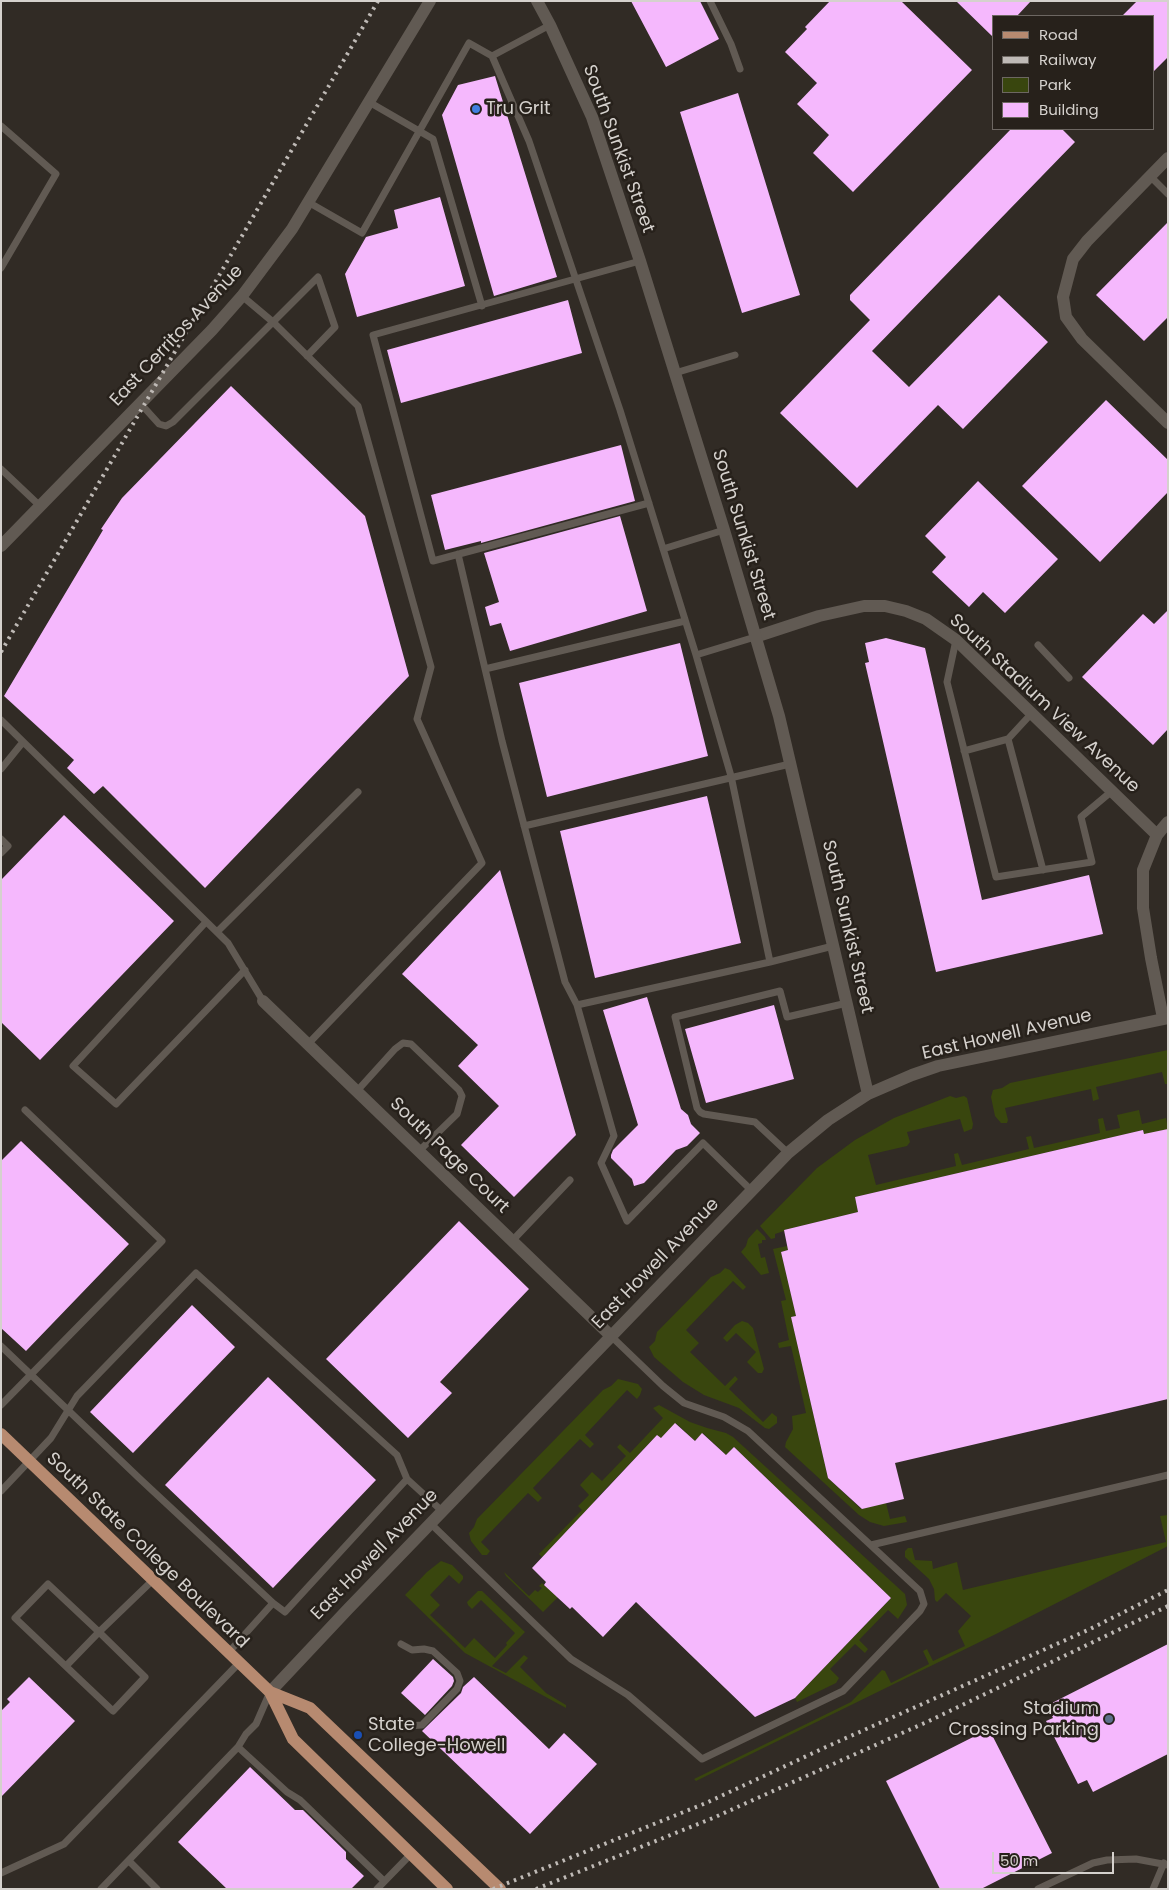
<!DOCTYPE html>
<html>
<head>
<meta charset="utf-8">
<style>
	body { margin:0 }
	#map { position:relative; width:1169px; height:1890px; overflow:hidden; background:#312b25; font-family:Poppins,sans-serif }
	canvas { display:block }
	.frame { position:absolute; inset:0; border:2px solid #d5d1cd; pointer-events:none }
	.legend { position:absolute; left:992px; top:15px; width:162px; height:115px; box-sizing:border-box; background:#27211b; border:1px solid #6d6762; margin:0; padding:6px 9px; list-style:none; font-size:15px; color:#d5d1cd }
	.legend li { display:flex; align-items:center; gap:10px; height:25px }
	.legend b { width:25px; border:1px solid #6d6762 }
	.scale { position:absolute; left:992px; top:1852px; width:122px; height:22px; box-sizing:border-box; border:2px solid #d5d1cd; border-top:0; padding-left:6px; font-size:15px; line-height:18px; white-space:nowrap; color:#d5d1cd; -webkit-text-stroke:4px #27211b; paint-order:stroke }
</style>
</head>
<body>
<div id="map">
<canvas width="1169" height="1890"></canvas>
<div class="frame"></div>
<ul class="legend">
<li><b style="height:6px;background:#b78a70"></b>Road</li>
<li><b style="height:6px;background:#bfbab6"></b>Railway</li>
<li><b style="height:14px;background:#39460e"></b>Park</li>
<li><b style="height:14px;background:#f5b8fd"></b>Building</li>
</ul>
<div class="scale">50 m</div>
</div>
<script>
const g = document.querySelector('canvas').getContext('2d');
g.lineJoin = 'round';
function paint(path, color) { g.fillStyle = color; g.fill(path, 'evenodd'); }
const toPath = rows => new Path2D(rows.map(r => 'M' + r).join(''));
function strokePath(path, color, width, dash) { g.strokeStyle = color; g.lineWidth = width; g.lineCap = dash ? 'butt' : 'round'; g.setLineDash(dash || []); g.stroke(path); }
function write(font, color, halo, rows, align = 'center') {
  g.font = font + ' Poppins,sans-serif'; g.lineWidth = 5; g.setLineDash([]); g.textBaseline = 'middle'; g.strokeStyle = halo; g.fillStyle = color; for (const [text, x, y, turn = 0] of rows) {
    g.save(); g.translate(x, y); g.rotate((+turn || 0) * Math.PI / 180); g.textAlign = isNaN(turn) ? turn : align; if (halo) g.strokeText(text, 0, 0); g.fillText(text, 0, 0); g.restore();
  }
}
paint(toPath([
	[1168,1050,1168,1084,1165,1084,1162,1072,1096,1087,1099,1099,1093,1101,1091,1089,1005,1108,1008,1120,1007,1123,1001,1123,995,1116,991,1097,993,1090,1002,1088,1010,1083],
	[950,1096,956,1098,964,1096,967,1098,973,1124,972,1129,964,1132,960,1119,907,1132,910,1142,907,1146,868,1155,876,1185,956,1166,954,1154,958,1153,962,1165,1029,1149,1026,1137,1031,1136,1034,1148,1100,1133,1098,1119,1103,1118,1106,1131,1120,1128,1117,1115,1139,1110,1142,1124,1166,1118,1168,1129,1145,1137,1143,1130,855,1197,858,1212,784,1230,784,1231,775,1234,775,1238,771,1239,760,1226,817,1168,855,1140,894,1118],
	[757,1229,765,1237,766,1240,762,1240,762,1243,758,1244,761,1258,765,1257,769,1273,761,1275,741,1252,746,1246,748,1239],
	[787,1246,788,1250,781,1252,796,1316,791,1317,828,1478,861,1509,886,1503,890,1519,905,1516,907,1522,884,1526,870,1522,859,1515,785,1447,786,1442,793,1429,792,1416,806,1413,791,1346,779,1348,778,1343,789,1340,781,1301,786,1300,773,1249],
	[725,1268,730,1270,746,1287,743,1290,733,1281,686,1330,699,1343,690,1352,725,1386,735,1376,738,1379,729,1389,763,1422,772,1413,777,1417,777,1423,769,1429,765,1428,739,1408,704,1395,683,1382,654,1357,649,1347,655,1341,657,1332,711,1277,720,1273],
	[742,1321,748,1323,753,1328,764,1369,762,1373,758,1373,747,1362,756,1352,736,1333,727,1342,723,1338,735,1325],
	[618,1379,638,1384,642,1389,640,1395,637,1399,627,1390,585,1435,594,1444,590,1448,580,1439,533,1488,542,1498,538,1502,528,1493,481,1542,490,1551,487,1555,482,1555,471,1541,469,1533,474,1527,477,1519,603,1390,611,1386],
	[659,1405,690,1422,707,1428,726,1433,733,1437,905,1594,907,1605,898,1619,888,1610,859,1640,868,1649,865,1653,855,1644,830,1669,839,1678,836,1683,797,1702,795,1698,891,1598,734,1447,726,1455,703,1433,695,1441,676,1423,661,1438,657,1435,594,1501,598,1504,542,1557,539,1554,582,1510,578,1506,589,1495,580,1485,592,1472,602,1481,626,1456,617,1447,620,1444,630,1453,663,1418,653,1408],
	[1168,1515,1168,1546,996,1634,696,1781,694,1779,851,1702,882,1670,885,1671,891,1683,929,1664,923,1651,927,1649,933,1661,965,1646,958,1631,971,1616,946,1593,937,1602,935,1600,934,1589,929,1579,905,1557,905,1551,908,1548,912,1548,915,1560,932,1561,933,1569,957,1562,963,1590,1166,1542,1160,1516],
	[441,1561,452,1565,463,1576,463,1579,459,1584,449,1575,430,1595,440,1605,430,1615,465,1648,474,1638,495,1658,507,1645,506,1643,515,1633,481,1600,472,1609,468,1605,467,1602,478,1591,482,1591,525,1632,492,1666,506,1673,524,1655,528,1658,520,1667,546,1693,566,1705,566,1708,465,1653,405,1595,427,1572],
	[504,1572,529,1596,535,1590,538,1592,542,1588,539,1586,542,1583,558,1597,543,1612,506,1576]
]), '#39460e');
paint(toPath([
	[631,1,700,1,719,39,666,67],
	[830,1,901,1,972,70,853,192,813,153,829,135,797,104,817,83,785,52,807,29,805,27],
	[956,1,1031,1,1017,16,993,16,993,37],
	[1137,1,1168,1,1168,57,1153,72,1153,16,1122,16],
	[495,76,557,277,494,296,442,115,458,85],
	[738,93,800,295,742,313,680,112],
	[1011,129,1062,129,1075,142,872,351,909,387,999,295,1048,342,963,429,938,405,857,488,780,413,870,320,850,300,850,295],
	[440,197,465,286,357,317,345,274,366,237,398,228,394,210],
	[1168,222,1168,317,1144,341,1096,295],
	[568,300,582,353,401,403,387,350],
	[231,386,365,516,409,676,205,888,103,786,94,794,67,768,74,760,4,696,103,530,101,529,122,498],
	[1106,400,1168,460,1168,492,1100,562,1022,486],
	[621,445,635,501,481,543,481,541,445,550,431,495],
	[978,481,1058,559,1005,613,983,592,969,607,932,572,946,557,925,536],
	[620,516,647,611,510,651,501,623,490,626,485,607,499,602,484,553],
	[1168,610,1168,729,1153,745,1082,677,1143,614,1154,624],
	[886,638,925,648,982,900,1089,875,1103,934,936,972,865,663,869,662,865,643],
	[680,643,708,756,547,797,519,683],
	[707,796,741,943,595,978,560,831],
	[64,815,174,921,40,1060,1,1022,1,880],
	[500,870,576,1135,514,1197,461,1145,499,1106,458,1066,478,1045,402,974],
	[647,997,681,1109,688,1115,691,1124,700,1133,687,1146,676,1150,644,1183,634,1186,632,1179,611,1158,611,1155,613,1150,638,1125,603,1010],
	[774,1005,794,1079,706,1103,685,1029],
	[1168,1129,1168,1399,895,1463,904,1499,862,1509,828,1478,791,1317,796,1316,781,1252,788,1250,784,1230,858,1212,855,1197,1143,1130,1144,1134],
	[21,1141,129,1244,26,1351,1,1328,1,1161],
	[459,1221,529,1289,440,1382,452,1393,408,1438,326,1359],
	[192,1305,235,1347,133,1453,90,1412],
	[268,1377,376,1480,273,1588,165,1485],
	[675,1423,695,1441,702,1433,726,1455,734,1447,891,1598,795,1698,755,1717,636,1602,603,1637,572,1607,570,1609,544,1585,546,1582,532,1568,657,1435,661,1438],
	[1168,1644,1168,1754,1093,1792,1087,1780,1078,1784,1046,1721,1053,1718,1048,1708,1053,1705,1052,1703],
	[433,1659,453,1677,454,1681,452,1686,425,1715,401,1693],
	[29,1677,75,1721,1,1797,1,1711,10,1702,7,1699],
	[474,1677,549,1749,564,1733,597,1764,530,1834,422,1731,461,1693,463,1687],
	[989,1729,1052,1853,981,1889,940,1889,886,1781],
	[250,1767,295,1810,303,1810,346,1852,346,1859,364,1876,351,1889,227,1889,178,1842]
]), '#f5b8fd');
strokePath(toPath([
	[710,1,731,44,740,69],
	[550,25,492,56,529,141,620,410,696,655,731,776,770,962,833,946],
	[369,102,433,139,482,306],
	[1,126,56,174,1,268],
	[1150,176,1168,194],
	[308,202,362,233,469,43,492,56],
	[640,261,373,335,433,561,649,503],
	[242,296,273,322,358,406,431,667,417,719,482,863,308,1044],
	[675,373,735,355],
	[140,403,159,424,166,426,173,422,318,277,335,327,307,356],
	[1,469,40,506],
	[663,549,724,530],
	[458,554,502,741,565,982,577,1005],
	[956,640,947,682,996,877,1092,862,1081,817,1112,791],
	[1038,645,1069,678],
	[696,655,755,637],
	[485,669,685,621],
	[1032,713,1008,739,1043,870],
	[1,720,228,943,263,1001],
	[964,751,1008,739],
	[1,769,23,742],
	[524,826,790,764],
	[1,839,8,846,1,853],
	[206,922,73,1066,116,1104,245,970],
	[217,932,358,792],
	[357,1091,395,1049,403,1043,411,1044,459,1090,462,1096,457,1114,419,1151],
	[788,1153,755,1122,704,1114,700,1112,697,1108,675,1017,780,991,787,1017,847,1003],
	[751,1190,703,1143,627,1221,601,1163,614,1136,577,1005,770,962],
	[512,1241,570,1180],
	[1,1346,139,1478,273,1603,228,1653],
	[1,1405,162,1241,25,1110],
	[1,1491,51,1438,77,1396,196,1273,397,1455,407,1479],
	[430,1523,571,1659,628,1695,702,1759,843,1691,920,1611,924,1604,920,1591,748,1431,724,1417,684,1403,663,1386,611,1336],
	[871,1545,1168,1475],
	[273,1603,285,1612,407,1479,442,1511],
	[401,1644,412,1650,424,1649,433,1651,457,1673,460,1681,457,1689,422,1725,408,1726],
	[66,1666,99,1632,145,1677,113,1711,15,1618,48,1584,99,1632,153,1580],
	[238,1747,287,1792,300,1800,384,1881],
	[129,1861,157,1889],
	[1,1873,64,1844,239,1663],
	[101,1889,238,1747,246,1734,256,1724,270,1692],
	[377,1889,411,1854],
	[1038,1889,1093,1863,1107,1860,1136,1859,1168,1865],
	[1153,1889,1164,1863]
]), '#615a53', 7);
strokePath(toPath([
	[1168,158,1087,241,1073,259,1063,297,1066,317,1082,339,1168,423],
	[755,637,819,616,864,606,885,606,906,611,926,619,956,640,1157,835],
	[263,1001,611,1336],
	[1163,1018,1151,958,1143,908,1143,870,1157,835,1168,822]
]), '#615a53', 12);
strokePath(toPath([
	[537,1,550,25,592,117,640,261,724,530,779,716,868,1094],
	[270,1692,348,1609,788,1153,828,1120,868,1094,912,1075,938,1066,1168,1018]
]), '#615a53', 12);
strokePath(toPath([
	[1,546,212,330,242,296,292,229,430,1]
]), '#615a53', 12);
strokePath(toPath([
	[1,1434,270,1692,293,1739,447,1889],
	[270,1692,310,1708,500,1889]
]), '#b78a70', 12);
strokePath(toPath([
	[1,652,378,1],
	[493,1889,706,1803,826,1747,1088,1630,1168,1590],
	[536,1889,713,1818,929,1721,1168,1606]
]), '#bfbab6', 4, [2.5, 5]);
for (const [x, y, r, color] of [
	[476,109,5,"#3f7fe0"],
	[1109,1719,5,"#5c6f8a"],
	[358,1735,5,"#1a4fb4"]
]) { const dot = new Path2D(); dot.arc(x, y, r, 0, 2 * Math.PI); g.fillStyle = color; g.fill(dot); strokePath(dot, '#27211b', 2); }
write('18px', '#d5d1cd', '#27211b', [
	["Tru Grit",486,109],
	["Stadium",1099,1709,"right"],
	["Crossing Parking",1099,1730,"right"],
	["State",368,1725],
	["College-Howell",368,1746]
], 'left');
write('18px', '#d5d1cd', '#27211b', [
	["South Sunkist Street",618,149,70],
	["East Cerritos Avenue",177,336,-47],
	["South Sunkist Street",743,535,73],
	["South Stadium View Avenue",1044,704,43],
	["South Sunkist Street",847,927,77],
	["East Howell Avenue",1007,1035,-13],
	["South Page Court",449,1156,44],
	["East Howell Avenue",656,1264,-46],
	["South State College Boulevard",147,1551,44],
	["East Howell Avenue",375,1555,-46]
]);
</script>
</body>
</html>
